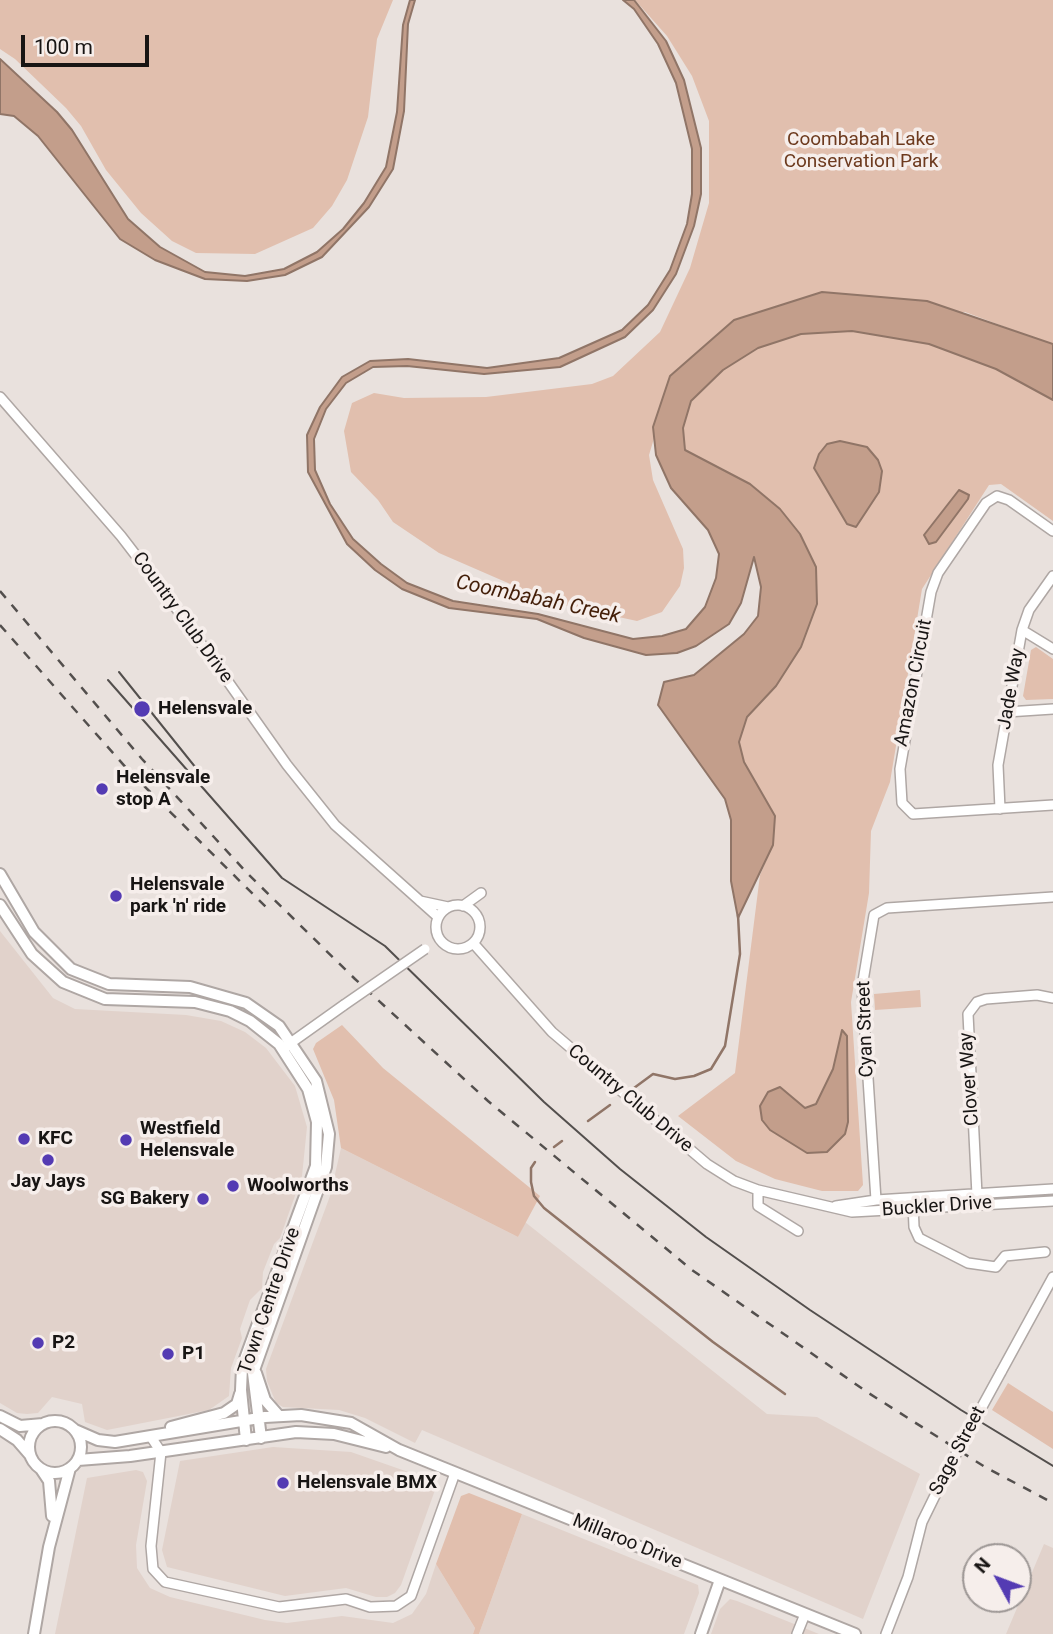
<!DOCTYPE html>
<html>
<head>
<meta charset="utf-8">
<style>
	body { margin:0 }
	#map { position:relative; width:1053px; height:1634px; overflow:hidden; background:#e9e1dd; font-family:Roboto,sans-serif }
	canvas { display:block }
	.north { position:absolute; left:962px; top:1543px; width:70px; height:70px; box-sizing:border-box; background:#f6eeeb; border:2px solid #9d9795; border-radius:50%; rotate:311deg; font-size:19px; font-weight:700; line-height:28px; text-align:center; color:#181514 }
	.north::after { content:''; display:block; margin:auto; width:24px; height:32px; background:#543bb3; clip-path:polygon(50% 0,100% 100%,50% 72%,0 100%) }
	.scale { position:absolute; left:21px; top:35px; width:128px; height:32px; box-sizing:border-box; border:4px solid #181514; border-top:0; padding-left:9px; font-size:21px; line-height:24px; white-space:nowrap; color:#181514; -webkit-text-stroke:5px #f6eeeb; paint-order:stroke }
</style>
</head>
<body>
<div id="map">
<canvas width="1053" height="1634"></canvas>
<div class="north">N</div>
<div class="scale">100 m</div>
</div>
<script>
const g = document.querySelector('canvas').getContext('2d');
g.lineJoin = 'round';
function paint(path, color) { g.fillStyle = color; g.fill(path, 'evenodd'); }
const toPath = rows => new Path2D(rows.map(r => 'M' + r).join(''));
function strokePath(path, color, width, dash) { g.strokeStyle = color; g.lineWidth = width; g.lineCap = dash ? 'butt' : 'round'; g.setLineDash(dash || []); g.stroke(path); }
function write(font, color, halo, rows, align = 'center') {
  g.font = font + ' Roboto,sans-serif'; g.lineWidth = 7; g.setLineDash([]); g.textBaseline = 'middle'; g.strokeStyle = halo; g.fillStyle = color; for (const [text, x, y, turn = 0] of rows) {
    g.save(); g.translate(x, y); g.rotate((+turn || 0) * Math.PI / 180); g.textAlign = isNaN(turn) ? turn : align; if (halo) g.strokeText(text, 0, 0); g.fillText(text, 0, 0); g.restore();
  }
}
paint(toPath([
	[0,931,53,998,75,1009,186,1015,221,1021,245,1032,266,1048,295,1086,307,1127,302,1176,280,1238,274,1244,263,1272,262,1288,250,1300,240,1329,242,1338,231,1368,229,1396,209,1410,107,1430,85,1422,82,1404,52,1397,38,1413,27,1414,17,1413,0,1403],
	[341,1148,518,1237,525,1222,767,1414,817,1417,920,1474,863,1619,422,1430,415,1443,365,1418,339,1410,283,1407,276,1403,267,1381,266,1369,330,1196],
	[273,1447,351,1452,431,1480,435,1490,401,1585,395,1593,387,1597,376,1597,346,1588,285,1596,167,1567,162,1550,180,1461],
	[136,1470,143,1472,147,1481,136,1545,137,1568,150,1588,170,1597,265,1620,287,1623,342,1616,393,1623,412,1614,426,1594,436,1564,475,1628,473,1634,55,1634,87,1478],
	[522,1514,698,1585,699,1593,684,1634,479,1634],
	[1044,1544,1053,1548,1053,1634,1006,1634],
	[730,1599,737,1601,819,1634,711,1634,720,1609]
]), '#e1d2cb');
paint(toPath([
	[0,0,393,0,377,39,368,117,347,180,332,206,313,228,255,254,196,253,172,241,141,213,106,170,81,126,66,108,15,59,0,49],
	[635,0,1053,0,1053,345,965,312,776,317,655,435,649,455,653,480,683,549,684,568,680,586,662,612,637,621,554,603,439,553,393,522,378,500,351,472,344,431,352,403,374,393,404,398,486,397,592,384,613,376,660,332,690,268,709,203,709,121,692,76,667,36],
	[852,331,929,344,996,369,1053,400,1053,521,1001,484,989,485,922,589,890,782,871,831,869,893,851,1002,863,1185,858,1191,822,1191,775,1179,736,1161,678,1116,735,1073,760,875,773,845,775,816,744,762,739,742,747,717,776,686,801,647,723,469,701,461,685,450,683,428,691,401,723,370,758,348,801,334],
	[1036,647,1053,659,1053,699,1026,700,1023,696,1031,650],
	[920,990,921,1007,875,1010,874,994],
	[342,1025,383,1068,540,1196,518,1237,341,1148,334,1100,313,1049,316,1043],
	[1008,1383,1053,1412,1053,1449,992,1410],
	[469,1493,522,1514,479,1634,473,1634,475,1628,436,1564,461,1496]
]), '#e1bfae');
const water = toPath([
	[410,0,415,0,408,24,404,111,393,169,369,207,322,257,285,275,247,281,205,279,155,260,120,239,38,136,14,116,0,114,0,59,57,112,72,130,128,219,160,247,205,272,245,276,284,269,317,252,343,229,364,203,386,167,397,112,403,25,410,0],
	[623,0,634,0,666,41,684,80,701,148,701,194,694,226,676,274,653,310,625,337,560,367,484,374,407,366,373,367,346,383,326,409,314,439,315,470,330,504,353,539,381,564,407,583,453,601,538,614,633,639,662,636,686,629,705,607,716,578,719,554,708,530,671,488,656,455,653,427,670,376,734,320,822,292,869,296,927,301,1053,344,1053,400,996,369,929,344,852,331,801,334,758,348,723,370,691,401,683,428,685,450,750,484,780,509,800,534,816,567,817,604,801,647,776,686,747,717,739,742,744,762,775,816,773,845,738,918,731,881,731,820,725,799,658,705,664,682,694,675,744,634,758,616,761,587,754,557,741,603,729,624,696,646,677,653,646,655,584,638,537,619,449,608,402,589,375,570,347,544,308,472,307,435,320,407,342,377,370,361,408,359,487,368,559,358,622,330,648,305,670,270,687,224,692,194,692,149,676,83,658,44,634,9,623,0],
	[840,441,867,447,878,460,882,471,879,492,856,527,847,524,814,468,819,454,827,444,840,441],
	[959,490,969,495,968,499,936,542,929,544,924,535,959,490],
	[842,1030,847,1036,848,1122,845,1134,827,1152,807,1153,770,1130,762,1120,760,1106,768,1092,780,1087,805,1108,816,1104,833,1069,842,1030]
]);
paint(water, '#c39e8b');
strokePath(water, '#907567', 2);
strokePath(toPath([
	[634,1088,653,1074,675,1079,694,1076,711,1069,725,1046,740,954,738,915],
	[588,1121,610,1105],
	[554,1147,562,1141],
	[535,1162,531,1168,531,1182,534,1196,544,1208,713,1342,785,1394]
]), '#907567', 2.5);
const minor = toPath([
	[0,397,121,536,171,601,287,765,335,825,438,917],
	[1053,531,1009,500,997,496,986,503,938,573,931,592,900,769,902,803,913,814,1053,805],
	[1022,630,1053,649],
	[1007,712,1053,709],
	[1000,809,998,765,1022,630,1029,610,1053,576],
	[420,901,448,907],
	'436 927a22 22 0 1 1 44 0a22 22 0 1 1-44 0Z',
	[463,906,481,893],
	[474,944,552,1032,707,1164,734,1181,758,1190,758,1206,798,1231],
	[285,1047,344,1005],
	[758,1190,852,1212,1053,1201],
	[977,1195,968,1014,977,1002,986,999,1037,995,1053,998],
	[876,1200,862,987,874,915,887,908,1053,897],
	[913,1204,914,1227,919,1238,968,1263,996,1267,1005,1256,1045,1252],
	[836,1206,876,1200,1053,1189],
	[1001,1372,1053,1277],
	[151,1437,161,1452,151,1546,153,1569,165,1582,279,1607,346,1599,370,1607,396,1606,411,1596,455,1473],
	[797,1634,805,1614],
	[886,1634,908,1577,922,1522,948,1469]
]);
const tertiary = toPath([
	[0,874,34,932,71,969,109,984,190,987,246,1003,279,1026,316,1081,329,1134,326,1167,253,1373,261,1438],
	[0,905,32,954,63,982,105,999,195,1002,230,1011,250,1021,279,1044,308,1089,317,1122,316,1166,242,1367,241,1390,246,1440],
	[256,1373,265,1400,279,1416],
	[0,1416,20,1426,43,1424],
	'29 1447a26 26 0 1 1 52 0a26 26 0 1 1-52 0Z',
	[171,1427,224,1413,237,1404,240,1394],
	[0,1429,17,1440,30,1455],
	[75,1430,98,1440,115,1442,265,1417,301,1415,351,1423,399,1450,855,1634],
	[78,1460,130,1456,296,1432,334,1434,386,1447],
	[41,1469,49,1481,52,1516],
	[34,1634,49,1547,70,1468],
	[701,1634,720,1580]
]);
strokePath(minor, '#afa7a4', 12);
strokePath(tertiary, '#afa7a4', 14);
strokePath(minor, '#fff', 9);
strokePath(tertiary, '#fff', 10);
strokePath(toPath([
	[119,672,204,778],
	[108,680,282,878,385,946,544,1102,620,1169,706,1237,810,1310,961,1410,1053,1466]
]), '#534f4d', 2);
strokePath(toPath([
	[0,591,142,759,248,874,355,979,488,1101,692,1270,867,1392,985,1467,1053,1503],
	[0,625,128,770,271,912]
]), '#534f4d', 2.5, [9, 9]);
const minorBridge = toPath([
	[344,1005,425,949],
	[948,1469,1001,1372]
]);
strokePath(minorBridge, '#afa7a4', 12, []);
strokePath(minorBridge, '#fff', 9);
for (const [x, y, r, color] of [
	[142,709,9,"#543bb3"],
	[102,789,7,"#543bb3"],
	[116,896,7,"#543bb3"],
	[24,1139,7,"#543bb3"],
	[126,1140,7,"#543bb3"],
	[48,1160,7,"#543bb3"],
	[233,1186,7,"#543bb3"],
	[203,1199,7,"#543bb3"],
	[38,1343,7,"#543bb3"],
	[168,1354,7,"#543bb3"],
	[283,1483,7,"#543bb3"]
]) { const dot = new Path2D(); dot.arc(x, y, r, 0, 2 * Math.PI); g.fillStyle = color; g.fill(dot); strokePath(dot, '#f6eeeb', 2.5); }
write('19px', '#6d3a1e', '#f6eeeb', [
	["Coombabah Lake",861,140],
	["Conservation Park",861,162]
]);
write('19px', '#181514', '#f6eeeb', [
	["Country Club Drive",182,618,54],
	["Amazon Circuit",914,683,-79],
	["Jade Way",1012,689,-80],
	["Cyan Street",866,1029,-92],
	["Clover Way",970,1079,-94],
	["Country Club Drive",630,1099,40],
	["Buckler Drive",937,1207,-4],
	["Town Centre Drive",270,1301,-71],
	["Sage Street",958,1451,-62],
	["Millaroo Drive",627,1542,22]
]);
write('bold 19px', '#181514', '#f6eeeb', [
	["Helensvale",158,709],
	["Helensvale",116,778],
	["stop A",116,800],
	["Helensvale",130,885],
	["park 'n' ride",130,907],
	["Westfield",140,1129],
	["Helensvale",140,1151],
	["KFC",38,1139],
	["Jay Jays",48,1182,"center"],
	["Woolworths",247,1186],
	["SG Bakery",189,1199,"right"],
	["P2",52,1343],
	["P1",182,1354],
	["Helensvale BMX",297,1483]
], 'left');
write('italic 21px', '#431e08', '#f6eeeb', [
	["Coombabah Creek",538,600,12]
]);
</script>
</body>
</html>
